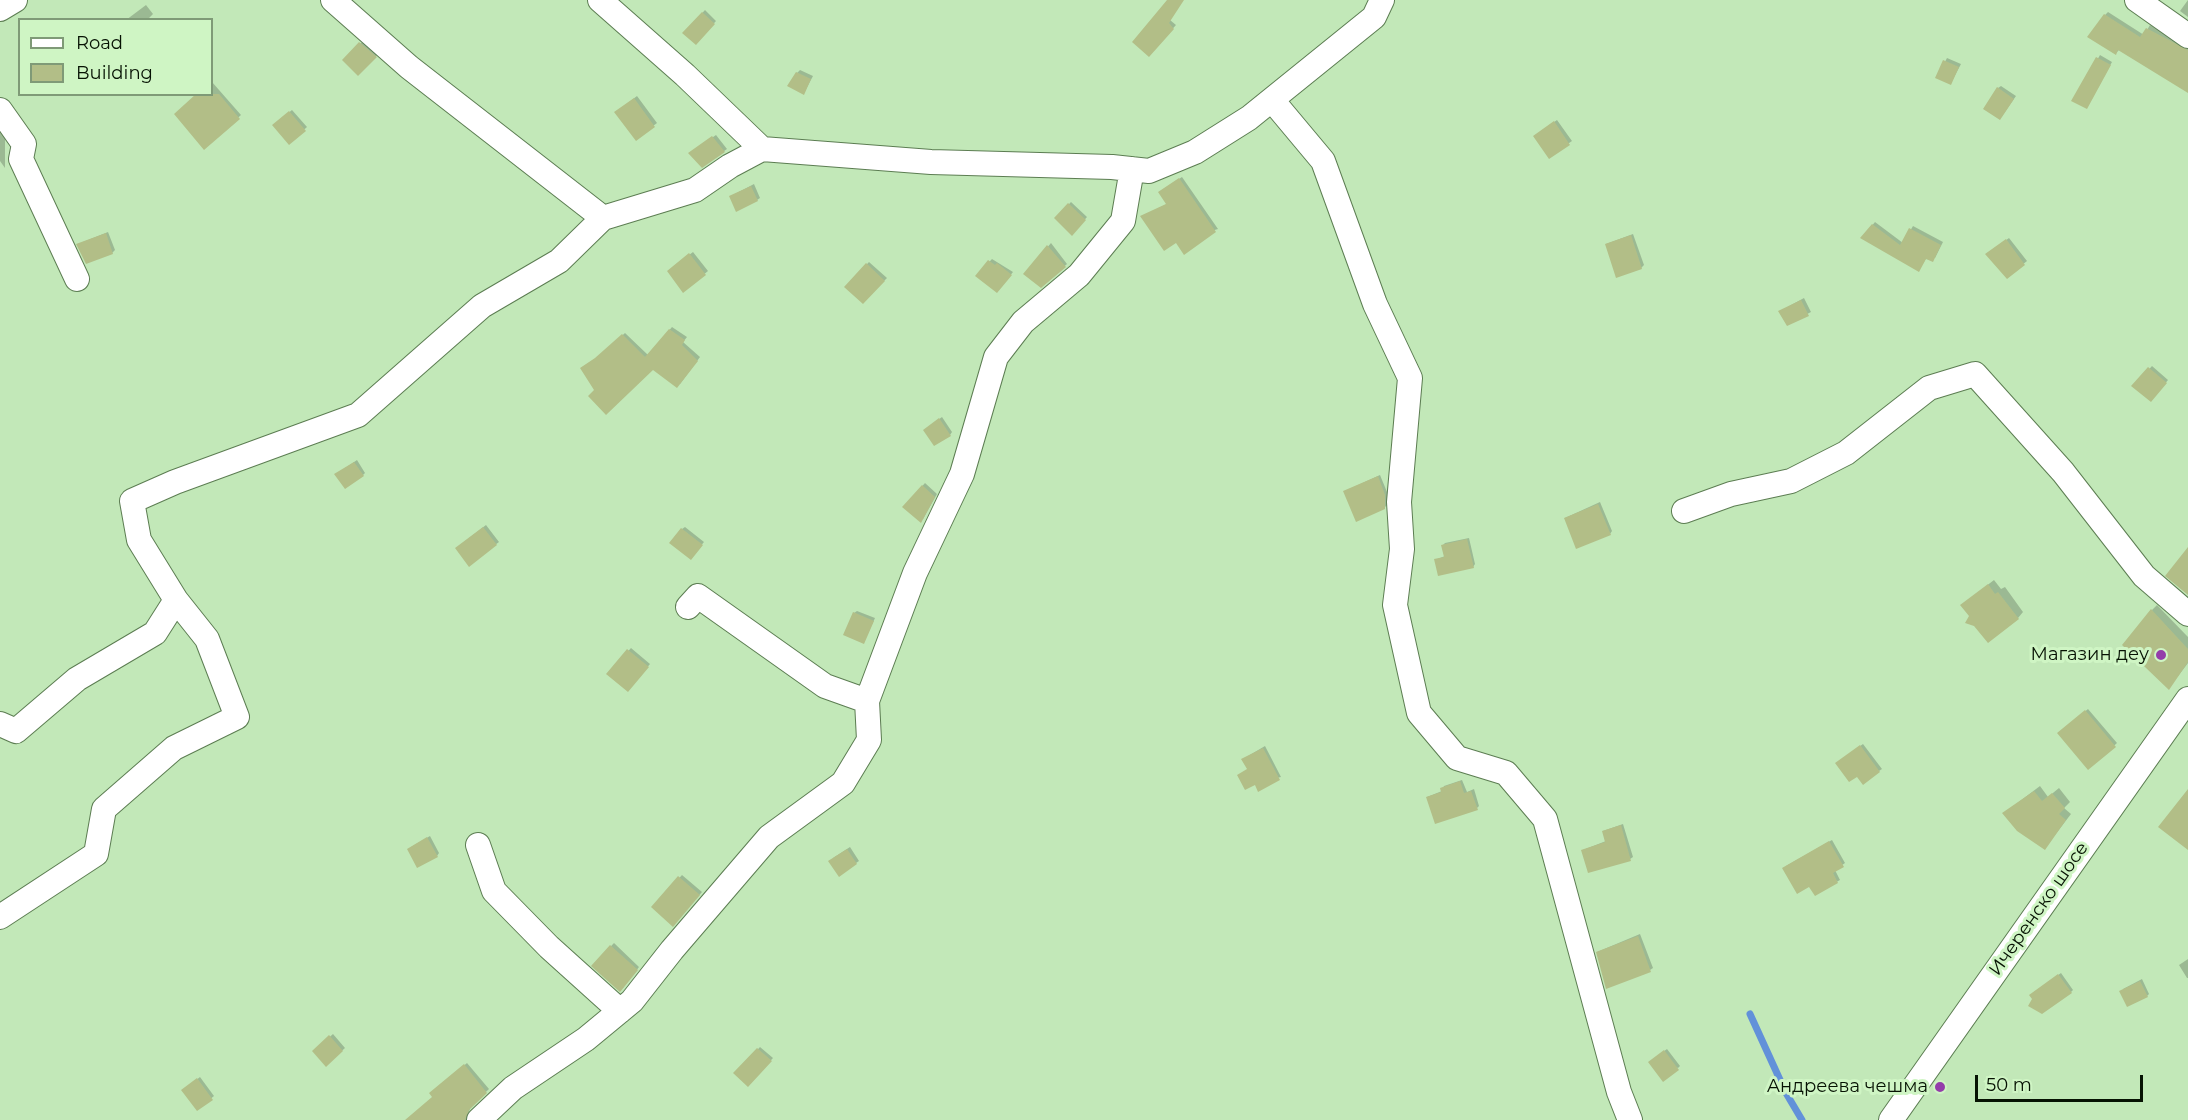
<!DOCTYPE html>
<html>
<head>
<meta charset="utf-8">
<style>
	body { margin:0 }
	#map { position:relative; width:2188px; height:1120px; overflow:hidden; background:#c2e8b8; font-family:Montserrat,sans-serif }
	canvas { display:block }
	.legend { position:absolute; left:18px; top:18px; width:195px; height:78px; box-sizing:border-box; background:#cff5c4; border:2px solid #7f9a77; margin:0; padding:8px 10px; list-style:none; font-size:18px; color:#061203 }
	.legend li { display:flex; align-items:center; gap:12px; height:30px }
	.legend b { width:30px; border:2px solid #7f9a77 }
	.scale { position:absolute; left:1975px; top:1075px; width:168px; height:27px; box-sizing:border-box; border:3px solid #061203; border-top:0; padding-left:8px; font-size:18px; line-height:21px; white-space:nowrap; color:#061203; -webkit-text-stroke:4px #cff5c4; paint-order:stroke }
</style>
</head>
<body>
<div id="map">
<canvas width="2188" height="1120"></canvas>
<ul class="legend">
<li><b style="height:8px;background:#fff"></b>Road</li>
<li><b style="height:16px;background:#b2be87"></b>Building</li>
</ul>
<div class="scale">50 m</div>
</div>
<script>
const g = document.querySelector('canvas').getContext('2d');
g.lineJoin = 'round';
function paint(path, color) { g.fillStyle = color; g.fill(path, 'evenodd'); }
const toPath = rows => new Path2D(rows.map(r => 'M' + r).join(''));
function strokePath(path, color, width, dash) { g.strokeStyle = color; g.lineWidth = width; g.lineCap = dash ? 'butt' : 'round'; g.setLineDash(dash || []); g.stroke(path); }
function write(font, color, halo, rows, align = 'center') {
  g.font = font + ' Montserrat,sans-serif'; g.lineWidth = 6; g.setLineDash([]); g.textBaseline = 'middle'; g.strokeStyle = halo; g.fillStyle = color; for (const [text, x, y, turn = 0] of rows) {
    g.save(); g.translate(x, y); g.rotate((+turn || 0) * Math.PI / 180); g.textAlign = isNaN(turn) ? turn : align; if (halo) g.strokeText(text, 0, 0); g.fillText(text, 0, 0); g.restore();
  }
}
paint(toPath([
	[1169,0,1183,0,1170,20,1176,25,1149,55],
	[2188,0,2188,17,2180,11],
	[146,5,153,14,147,20,126,20],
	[705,10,716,21,696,43,684,33],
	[2108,12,2144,35,2150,25,2188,46,2188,91,2120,49,2116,53,2105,15],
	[363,41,378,54,358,74,344,60],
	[2100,55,2112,62,2089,104,2074,100],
	[1947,58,1961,64,1951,83,1937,77],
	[800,70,813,76,804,93,797,73],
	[212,82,241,115,204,148,212,83],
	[2001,86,2016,96,2002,116,1998,88],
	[637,96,657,123,636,139,619,110],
	[292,110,307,127,289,143,274,125],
	[1557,120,1572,141,1549,157,1537,134],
	[0,129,5,136,5,168,0,161],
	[716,135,727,149,702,166,693,151],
	[1182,177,1218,229,1176,241,1142,216,1167,204,1162,190],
	[754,184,760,198,757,200,731,196],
	[1071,202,1087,217,1072,234,1056,218],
	[1875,222,1903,243,1913,226,1943,242,1935,258,1927,257,1919,270,1862,238],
	[108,232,115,250,112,253,78,244],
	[1633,234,1644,265,1641,268,1606,244],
	[2009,238,2027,261,2007,277,1990,252],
	[1051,243,1067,264,1041,287,1025,274],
	[693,252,708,271,684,291,671,269],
	[992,259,1013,272,999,289,977,275],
	[869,262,887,278,863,302,846,286],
	[1804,298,1811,312,1788,324,1780,311],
	[672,327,687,337,683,342,700,357,680,384,653,368,596,390,600,356,625,333,648,355],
	[2152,366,2168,380,2151,400,2134,386],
	[942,417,952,432,950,435,927,428],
	[357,460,365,473,363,475,339,472],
	[1380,475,1387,492,1387,505,1384,508,1345,491],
	[925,483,937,494,923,519,904,507],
	[1600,502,1612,531,1610,534,1565,518],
	[486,525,499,542,469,564,460,545],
	[685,527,704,542,693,555,682,529],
	[1469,538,1475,564,1473,567,1435,560,1445,556,1442,546,1445,543],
	[1994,580,2001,589,2005,587,2023,612,2018,618,1971,616,1968,600],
	[2157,605,2188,637,2188,663,2169,688,2152,610],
	[857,611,875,618,864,642,854,613],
	[631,648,650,664,628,690,608,673],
	[2088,709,2117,743,2089,768,2059,733],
	[1863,744,1882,769,1879,771,1839,761],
	[1265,746,1281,777,1255,783,1243,759],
	[1462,780,1467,792,1474,789,1479,806,1477,808,1427,797,1442,791,1444,786],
	[2040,786,2048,797,2059,788,2070,802,2064,808,2071,814,2045,848,2004,813],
	[1623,824,1633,857,1630,859,1583,850,1606,841,1603,831],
	[430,836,439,853,437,856,411,847],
	[1832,840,1845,863,1835,870,1840,880,1815,894,1810,884,1786,866],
	[850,847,859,861,856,863,833,858],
	[682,875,702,892,673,925,653,907],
	[1640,934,1653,968,1650,970,1597,952],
	[614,943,639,967,623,988,593,965],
	[2188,959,2188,978,2187,978,2179,965],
	[2061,973,2073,990,2071,992,2034,999,2034,992],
	[2142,979,2149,994,2147,996,2123,989],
	[333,1034,345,1048,326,1065,314,1051],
	[760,1047,773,1058,748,1085,736,1073],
	[1667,1049,1680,1066,1678,1068,1652,1060],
	[467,1063,489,1089,471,1106,466,1120,406,1120,434,1097,434,1091],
	[200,1077,214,1096,198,1109,186,1088]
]), '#0003');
strokePath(toPath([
	[1750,1014,1786,1093,1802,1120]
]), '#6291d9', 7);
paint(toPath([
	[1167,0,1184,0,1169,23,1174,29,1149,57,1132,42],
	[702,12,715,24,696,45,682,33],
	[2104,14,2140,37,2146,28,2188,50,2188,93,2118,50,2116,55,2087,37],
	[359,42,377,57,358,76,342,60],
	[2096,57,2111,65,2087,109,2071,101],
	[1943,60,1959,67,1951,85,1935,78],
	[796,72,811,79,804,95,787,86],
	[1997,87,2014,99,2000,120,1983,109],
	[196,94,219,94,240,119,204,150,174,114],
	[634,98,655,127,636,141,614,112],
	[289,111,306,131,289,145,272,125],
	[1554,121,1570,145,1549,159,1533,136],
	[712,136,725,152,702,168,688,153],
	[1179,178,1216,232,1184,255,1176,243,1164,251,1140,216,1166,204,1158,192],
	[751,186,758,201,736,212,729,196],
	[1068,203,1086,220,1072,236,1054,218],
	[1872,224,1900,245,1909,228,1941,245,1933,262,1926,259,1919,272,1860,238],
	[106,233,113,254,86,264,76,244],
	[1631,235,1642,269,1616,278,1605,244],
	[2006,239,2025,265,2007,279,1985,254],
	[1047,245,1066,267,1041,288,1023,274],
	[689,253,706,275,683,293,667,271],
	[988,260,995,265,997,263,1012,275,997,293,975,276],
	[866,263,885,281,863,304,844,287],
	[1801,300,1809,316,1787,326,1778,311],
	[669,329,685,340,682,345,698,361,677,388,653,370,606,415,588,396,594,390,580,368,595,358,622,334,645,357],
	[2148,367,2167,383,2151,402,2131,386],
	[939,418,951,436,934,446,923,430],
	[354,462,364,476,345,489,334,474],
	[1378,476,1385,495,1385,509,1356,522,1343,491],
	[922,485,935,497,921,523,902,507],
	[1598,504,1611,535,1576,549,1564,518],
	[483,527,497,545,469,567,455,548],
	[681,528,703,545,691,560,669,543],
	[1467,539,1474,568,1438,576,1434,559,1444,557,1441,545],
	[2188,547,2188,595,2165,576],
	[1988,584,1995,594,1998,592,2019,619,1988,643,1974,626,1965,623,1969,616,1960,605],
	[2151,609,2188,649,2188,662,2169,690,2122,645],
	[853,612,874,621,864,644,843,635],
	[627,649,649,667,628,692,606,674],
	[2085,710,2116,747,2088,770,2057,733],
	[1860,745,1880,772,1863,785,1857,777,1849,782,1835,763],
	[1263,748,1280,780,1258,792,1255,785,1245,790,1237,775,1247,769,1241,759],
	[1460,781,1464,793,1471,791,1478,810,1435,824,1426,797,1441,792,1440,788],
	[2188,789,2188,850,2158,827],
	[2034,791,2042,801,2052,793,2065,808,2059,814,2066,820,2045,850,2017,831,2002,813],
	[1621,825,1631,861,1588,873,1581,850,1605,842,1602,831],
	[427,837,438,857,417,868,407,849],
	[1829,841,1844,867,1833,873,1838,883,1815,896,1809,887,1797,894,1782,868],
	[847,849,857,864,839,877,828,861],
	[678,876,700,895,673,927,651,907],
	[1638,936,1651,972,1606,989,1596,952],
	[610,945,638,970,620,992,591,966],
	[2058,974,2072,993,2042,1014,2028,1006,2032,999,2029,995],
	[2140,981,2148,997,2127,1007,2119,991],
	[329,1035,343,1051,326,1067,312,1051],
	[757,1048,772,1061,748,1087,733,1073],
	[1664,1050,1679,1070,1663,1082,1648,1062],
	[464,1064,487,1093,469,1110,465,1120,405,1120,432,1097,429,1093],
	[197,1078,213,1100,197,1111,181,1090]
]), '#b2be87');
const minor = toPath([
	[333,0,409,67,603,218,695,190,730,166,762,149,931,162,1112,167,1149,171,1195,152,1249,118,1374,17,1382,0],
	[600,0,685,75,762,149],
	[2137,0,2188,36],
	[0,9,15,0],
	[1272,100,1323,161,1375,304,1410,378,1399,502,1402,549,1395,605,1419,713,1457,758,1506,773,1545,819,1619,1092,1630,1120],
	[0,110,24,144,21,159,77,279],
	[1684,511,1731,494,1791,481,1846,453,1929,388,1975,374,2063,472,2144,576,2188,614],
	[688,607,698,596,825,686,867,701],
	[0,724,16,731,77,679,155,633,176,600,139,540,132,501,175,482,358,415,482,306,559,261,603,218],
	[478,845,494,891,549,947,620,1011],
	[0,917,96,854,104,809,174,748,237,717,207,639,176,600],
	[479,1120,513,1088,586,1039,632,1001,672,950,769,837,843,783,869,740,867,701,915,573,962,474,996,357,1023,322,1079,275,1123,221,1132,169],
	[1891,1120,2188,699]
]);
strokePath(minor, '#5c7d52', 26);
strokePath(minor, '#fff', 24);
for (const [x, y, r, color] of [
	[2161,655,6,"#943daa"],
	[1940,1087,6,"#943daa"]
]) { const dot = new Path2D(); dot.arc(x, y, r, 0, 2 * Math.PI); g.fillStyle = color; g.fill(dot); strokePath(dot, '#cff5c4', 2); }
write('18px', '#061203', '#cff5c4', [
	["Магазин деу",2149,655],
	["Андреева чешма",1928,1087]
], 'right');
write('18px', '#061203', '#cff5c4', [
	["Ичеренско шосе",2039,909,-55]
]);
</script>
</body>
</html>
